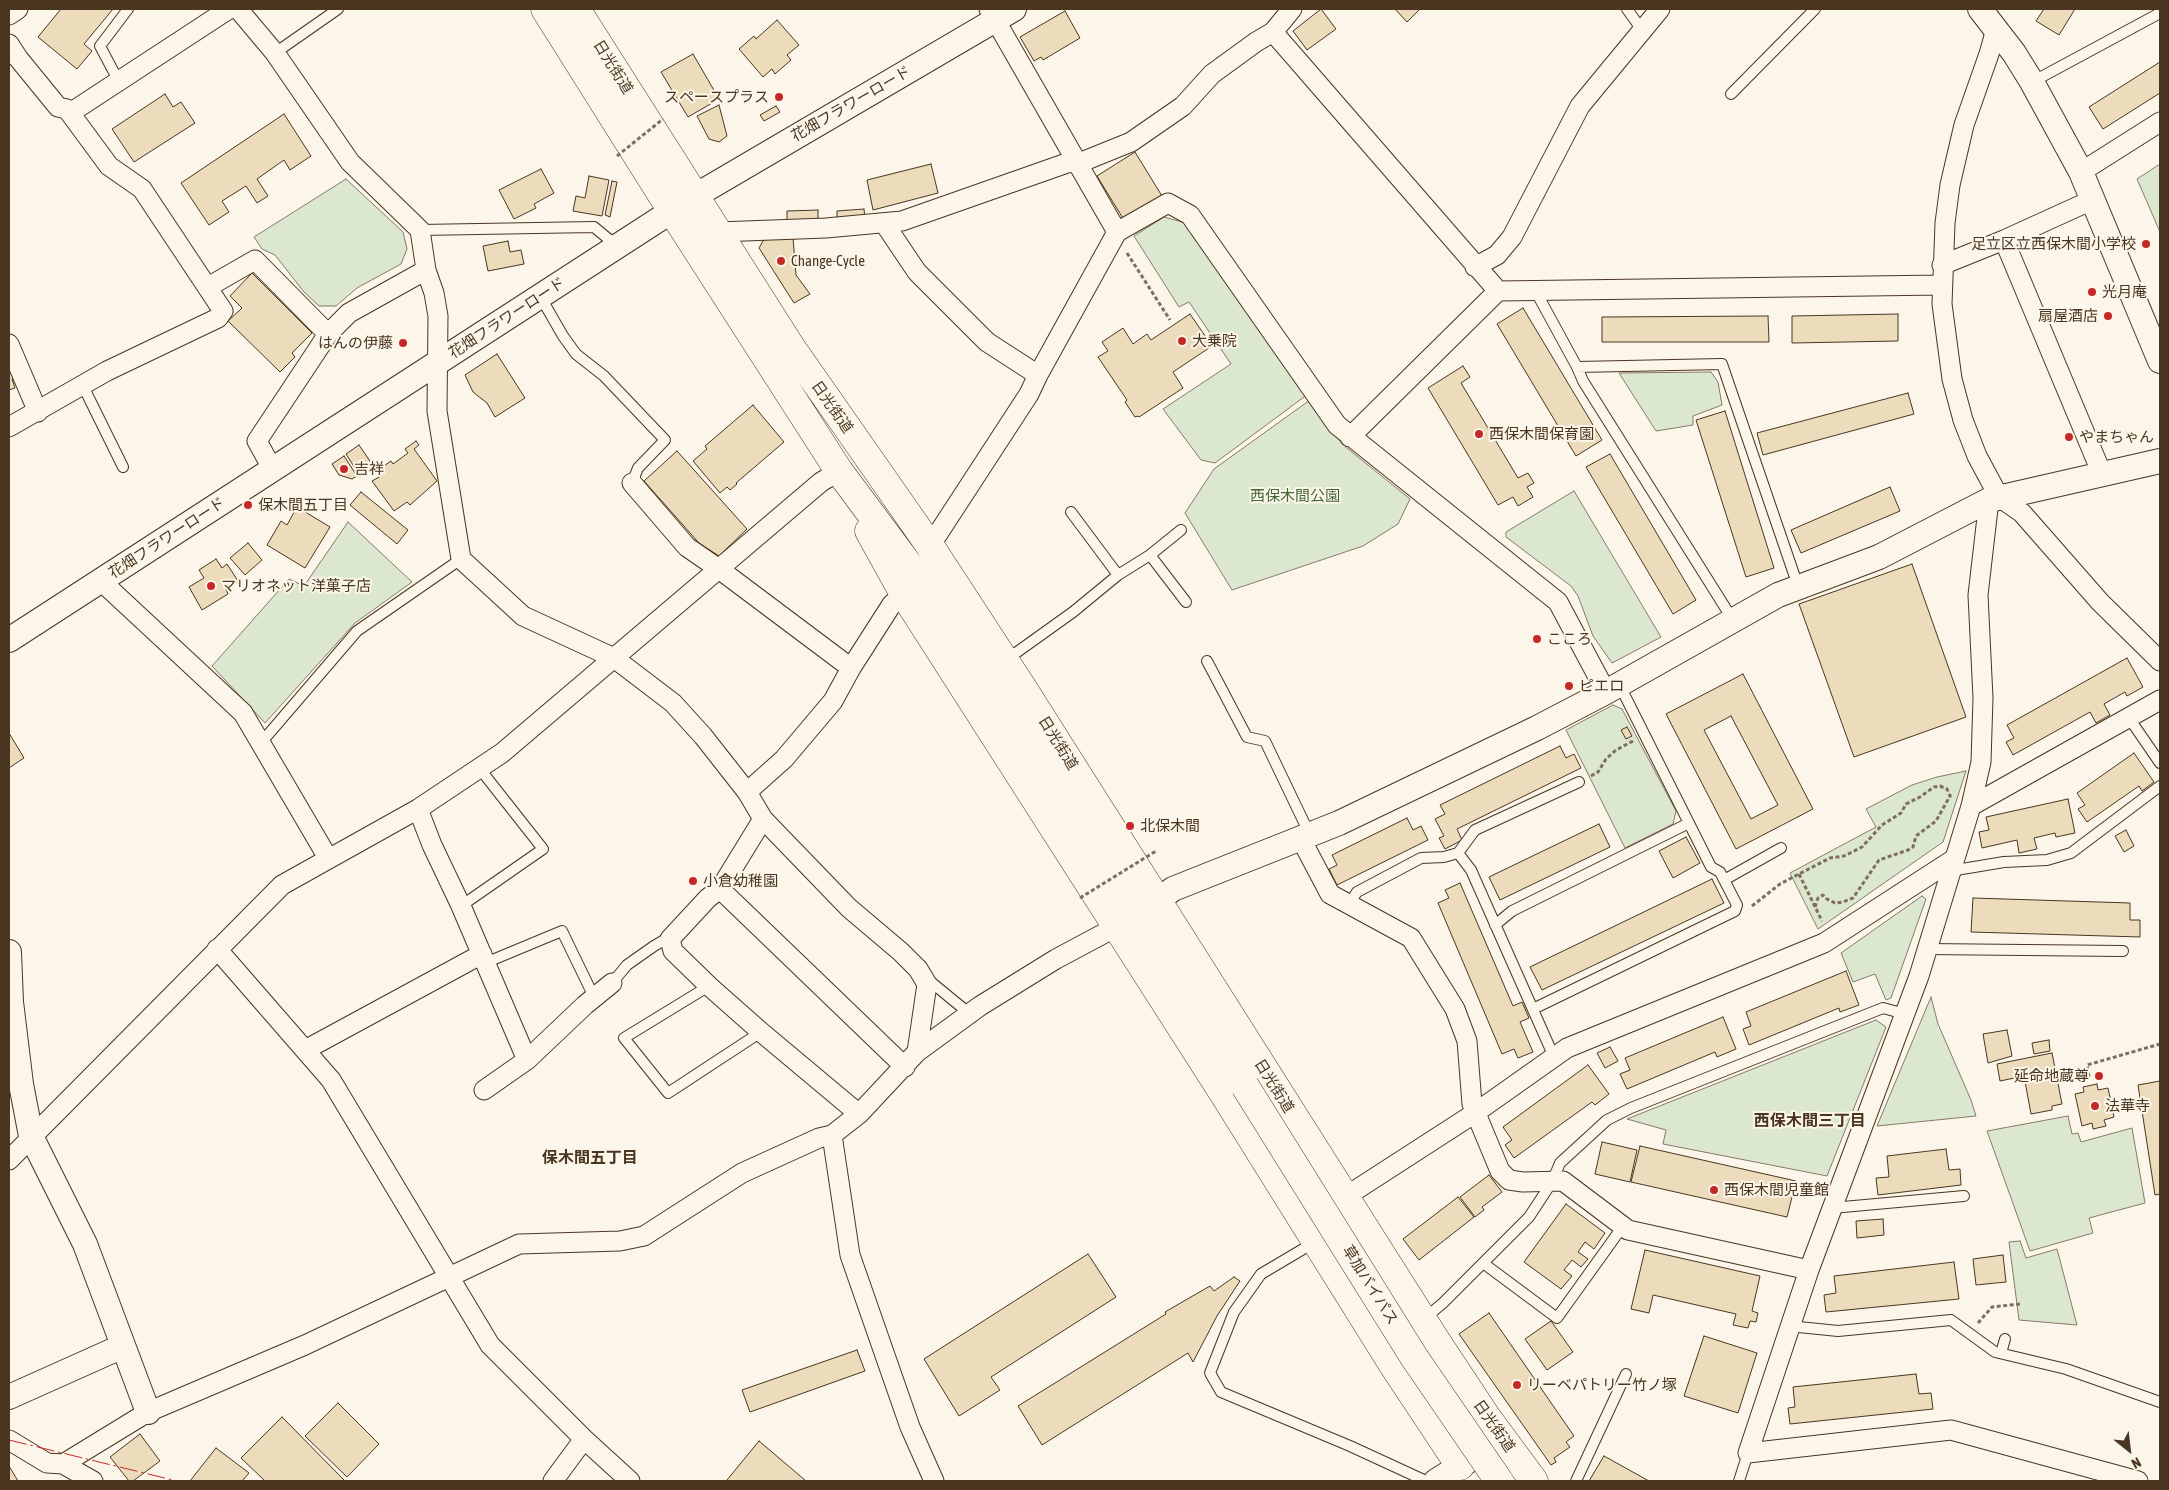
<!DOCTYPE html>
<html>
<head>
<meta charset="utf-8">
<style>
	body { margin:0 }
	#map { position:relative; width:2169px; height:1490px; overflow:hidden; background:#fbf6e9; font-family:"Asap Condensed",sans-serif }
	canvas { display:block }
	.frame { position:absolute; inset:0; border:10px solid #4a3520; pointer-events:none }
	.north { position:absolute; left:2104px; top:1425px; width:50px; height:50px; -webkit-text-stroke:4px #fbf6e9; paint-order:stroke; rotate:151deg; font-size:14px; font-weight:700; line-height:20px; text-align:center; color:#4a3520 }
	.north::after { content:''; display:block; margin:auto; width:18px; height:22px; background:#4a3520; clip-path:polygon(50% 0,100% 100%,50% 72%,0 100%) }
</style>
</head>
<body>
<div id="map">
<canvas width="2169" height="1490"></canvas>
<div class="frame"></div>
<div class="north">N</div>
</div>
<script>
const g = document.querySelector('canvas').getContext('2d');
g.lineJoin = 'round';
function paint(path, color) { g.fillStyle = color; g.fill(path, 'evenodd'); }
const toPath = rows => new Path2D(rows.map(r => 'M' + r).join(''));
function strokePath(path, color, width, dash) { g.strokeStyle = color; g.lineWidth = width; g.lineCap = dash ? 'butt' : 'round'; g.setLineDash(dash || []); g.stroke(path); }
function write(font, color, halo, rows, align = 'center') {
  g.font = font + ' "Asap Condensed","Noto Sans JP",sans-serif'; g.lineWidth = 4; g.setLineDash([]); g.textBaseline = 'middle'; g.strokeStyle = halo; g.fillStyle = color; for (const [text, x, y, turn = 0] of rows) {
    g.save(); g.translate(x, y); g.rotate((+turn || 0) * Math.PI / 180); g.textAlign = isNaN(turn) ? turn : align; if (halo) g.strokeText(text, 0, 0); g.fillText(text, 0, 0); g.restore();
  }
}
const green = toPath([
	[2160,164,2160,232,2137,179,2160,164],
	[346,179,403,232,407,249,401,264,357,288,336,306,319,306,304,292,275,255,262,249,254,237,346,179],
	[1164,217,1186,223,1308,394,1215,463,1201,460,1163,409,1231,364,1189,302,1179,307,1134,236,1164,217],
	[1711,372,1718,382,1722,405,1693,416,1693,425,1656,431,1619,373,1711,372],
	[1310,400,1342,444,1410,499,1398,524,1363,546,1232,590,1185,513,1214,469,1310,400],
	[1574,491,1661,637,1612,663,1593,636,1578,596,1571,586,1506,537,1506,532,1574,491],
	[348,522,412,582,355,623,265,723,212,666,289,579,304,586,348,522],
	[1613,705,1622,709,1676,811,1673,824,1625,848,1566,730,1613,705],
	[1966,771,1943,842,1818,929,1790,873,1876,827,1866,809,1912,785,1937,777,1966,771],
	[1922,896,1926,899,1891,998,1886,1000,1875,974,1853,982,1841,953,1922,896],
	[1931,997,1938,1024,1971,1100,1976,1116,1877,1126,1931,997],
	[1876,1020,1886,1027,1827,1176,1663,1144,1666,1130,1627,1119,1876,1020],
	[2068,1116,2072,1134,2078,1133,2081,1142,2132,1128,2145,1203,2089,1218,2093,1233,2030,1251,1987,1131,2068,1116],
	[2020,1241,2026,1258,2057,1249,2077,1325,2019,1320,2009,1242,2020,1241]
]);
paint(green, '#dce7d0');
strokePath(green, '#887966', 1);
const building = toPath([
	[61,9,113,9,84,44,92,51,77,69,38,37,61,9],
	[1321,9,1336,29,1307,50,1293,31,1321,9],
	[1395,9,1420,9,1407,22,1395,9],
	[2044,9,2075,9,2059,35,2036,21,2044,9],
	[1065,11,1080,38,1043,60,1041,57,1034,61,1020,37,1065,11],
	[777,20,799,45,787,55,791,60,775,74,772,69,763,77,739,49,754,36,756,39,777,20],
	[693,54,719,99,688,117,661,72,693,54],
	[2160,62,2160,93,2103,129,2089,107,2160,62],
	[165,94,173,107,181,102,195,123,134,162,112,129,165,94],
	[719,105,727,136,719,142,709,139,697,116,719,105],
	[776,106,780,112,764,121,760,115,776,106],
	[284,114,311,156,290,170,284,160,257,179,268,196,257,203,246,186,222,201,229,212,209,225,181,183,284,114],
	[1135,152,1162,196,1124,220,1097,176,1135,152],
	[931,164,938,193,873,210,867,180,931,164],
	[541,169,554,193,534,204,536,208,514,219,499,190,541,169],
	[589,176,609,180,602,216,573,211,576,196,585,198,589,176],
	[612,181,617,182,610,217,605,215,612,181],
	[864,209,865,219,837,221,837,211,864,209],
	[818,210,818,223,787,224,787,211,818,210],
	[793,238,796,275,810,294,794,303,759,248,764,239,793,238],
	[508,241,510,252,521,250,524,264,488,271,483,246,508,241],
	[252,273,312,333,292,353,295,357,280,372,228,321,242,308,230,296,252,273],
	[1523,308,1602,440,1576,456,1497,324,1523,308],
	[1190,314,1212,346,1173,372,1183,388,1139,417,1138,416,1135,417,1125,402,1127,400,1098,357,1108,351,1102,342,1123,328,1133,344,1147,334,1151,340,1190,314],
	[1898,314,1898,341,1792,343,1792,316,1898,314],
	[1768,316,1769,342,1602,342,1602,317,1768,316],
	[497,354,525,398,495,417,487,403,473,392,465,375,497,354],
	[9,359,15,378,12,379,15,388,9,390,9,359],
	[1463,366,1470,377,1461,383,1518,478,1528,473,1534,483,1527,487,1533,497,1518,506,1513,497,1498,505,1428,388,1463,366],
	[1908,393,1914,414,1763,455,1757,433,1908,393],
	[753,405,784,442,736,483,737,484,730,490,727,487,720,493,693,461,707,449,705,446,753,405],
	[1725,411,1774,568,1746,577,1696,420,1725,411],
	[416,441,419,445,414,449,437,481,410,505,407,502,394,511,372,481,381,476,377,471,391,461,393,464,408,453,405,449,416,441],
	[359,445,374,467,360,476,346,454,359,445],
	[677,451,747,529,719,556,699,543,644,481,677,451],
	[1610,454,1696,600,1673,614,1586,467,1610,454],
	[344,456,357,476,352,479,339,475,332,464,344,456],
	[1890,487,1900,511,1801,553,1791,530,1890,487],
	[361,492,408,530,397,544,350,505,361,492],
	[297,507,330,527,305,568,267,545,281,521,287,525,297,507],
	[248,543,262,560,245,575,230,558,248,543],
	[216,559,222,568,227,564,238,581,226,589,228,594,202,610,189,587,204,578,199,570,216,559],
	[1912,564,1966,717,1854,757,1799,604,1912,564],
	[2127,658,2143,687,2127,696,2125,692,2104,704,2110,715,2096,723,2090,712,2013,755,2006,742,2014,738,2007,725,2127,658],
	[1743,674,1813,809,1736,849,1666,714,1743,674],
	[1731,716,1778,805,1751,819,1704,730,1731,716],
	[1627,727,1632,736,1626,739,1621,730,1627,727],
	[9,733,24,758,9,768,9,733],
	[1560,746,1566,758,1574,754,1581,768,1457,829,1462,840,1445,849,1439,838,1444,836,1435,819,1445,814,1440,805,1560,746],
	[2134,753,2154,782,2142,791,2139,786,2087,822,2078,809,2085,805,2077,793,2134,753],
	[2068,799,2075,833,2056,837,2055,833,2034,838,2037,849,2019,853,2017,840,1982,848,1979,832,1989,830,1986,817,2068,799],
	[1407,818,1413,830,1421,826,1428,840,1337,885,1329,869,1337,865,1332,855,1407,818],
	[1599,824,1610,847,1500,900,1489,877,1599,824],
	[2126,830,2134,846,2124,852,2115,836,2126,830],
	[1686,837,1700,863,1673,878,1659,851,1686,837],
	[1712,879,1724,903,1542,990,1530,967,1712,879],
	[1460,883,1513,1006,1522,1002,1529,1018,1520,1022,1533,1052,1518,1058,1514,1049,1502,1054,1438,903,1449,898,1445,890,1460,883],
	[1973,898,2130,903,2130,920,2140,920,2140,937,1971,932,1973,898],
	[1846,971,1859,1005,1840,1012,1839,1008,1749,1045,1743,1029,1751,1026,1746,1012,1846,971],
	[1723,1017,1736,1049,1717,1057,1715,1052,1627,1089,1620,1074,1630,1070,1625,1058,1723,1017],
	[2007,1030,2012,1056,1988,1063,1983,1034,2007,1030],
	[2049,1040,2050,1051,2034,1054,2032,1043,2049,1040],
	[1610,1047,1618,1061,1605,1068,1597,1053,1610,1047],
	[2052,1053,2062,1104,2052,1106,2052,1110,2031,1114,2024,1076,2000,1081,1997,1064,2052,1053],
	[1588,1065,1609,1094,1595,1105,1592,1102,1514,1158,1505,1145,1512,1140,1503,1127,1588,1065],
	[2160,1081,2160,1194,2155,1195,2138,1085,2160,1081],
	[2097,1084,2098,1090,2108,1088,2114,1117,2104,1120,2106,1126,2093,1129,2092,1123,2082,1126,2075,1094,2084,1092,2083,1087,2097,1084],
	[1602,1142,1637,1150,1630,1182,1595,1174,1602,1142],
	[1640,1146,1796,1181,1787,1217,1631,1182,1640,1146],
	[1946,1149,1949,1170,1960,1169,1961,1185,1878,1195,1876,1178,1889,1177,1887,1156,1946,1149],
	[1489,1175,1502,1192,1482,1207,1484,1210,1475,1217,1460,1197,1489,1175],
	[1458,1197,1474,1217,1419,1260,1403,1239,1458,1197],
	[1566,1204,1605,1233,1594,1249,1585,1242,1578,1252,1588,1259,1581,1267,1572,1260,1564,1270,1572,1276,1561,1289,1524,1262,1566,1204],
	[1883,1219,1884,1235,1857,1238,1856,1221,1883,1219],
	[1645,1250,1760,1276,1752,1311,1758,1313,1756,1322,1750,1321,1748,1328,1733,1325,1736,1314,1653,1295,1649,1313,1631,1309,1645,1250],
	[1088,1254,1116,1297,991,1377,1000,1390,959,1416,924,1359,1088,1254],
	[2003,1255,2006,1282,1976,1285,1973,1259,2003,1255],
	[1954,1262,1959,1299,1826,1312,1824,1295,1836,1293,1834,1276,1954,1262],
	[1234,1277,1240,1281,1217,1316,1193,1362,1188,1353,1042,1445,1018,1406,1166,1314,1165,1312,1210,1286,1214,1291,1234,1277],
	[1489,1313,1574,1436,1566,1442,1570,1447,1554,1458,1556,1462,1551,1465,1459,1334,1489,1313],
	[1551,1321,1573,1352,1547,1370,1525,1339,1551,1321],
	[1704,1336,1757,1353,1738,1413,1684,1396,1704,1336],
	[857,1350,865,1371,750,1412,742,1390,857,1350],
	[1916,1374,1919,1394,1931,1393,1933,1409,1790,1424,1788,1408,1795,1407,1793,1387,1916,1374],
	[338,1403,379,1444,347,1477,305,1436,338,1403],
	[282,1417,345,1481,265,1481,241,1458,282,1417],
	[140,1434,160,1461,133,1481,129,1481,110,1457,140,1434],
	[759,1441,806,1481,728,1481,727,1480,759,1441],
	[216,1448,249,1473,242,1481,190,1481,216,1448],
	[1604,1456,1649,1481,1589,1481,1604,1456],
	[9,1466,18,1481,9,1481,9,1466]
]);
paint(building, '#ecdcbc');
strokePath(building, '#4a3520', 1);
const service = toPath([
	[1627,9,1642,30],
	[275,53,338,9],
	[118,80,100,46,128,9],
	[2032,82,2160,13],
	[1731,94,1815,9],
	[420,230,594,227,617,246],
	[1535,290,1577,367,1583,381,1733,620],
	[540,296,563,336,576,354,604,376,665,440,638,468,632,483],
	[1577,367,1722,364,1798,586],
	[83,386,123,467],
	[1071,512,1118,575],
	[1150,555,1186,602],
	[1006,660,1073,612,1118,575,1150,555,1181,530],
	[1207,661,1247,737,1265,741,1310,835],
	[2129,718,2160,763],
	[260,744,357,631,461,559],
	[1458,853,1471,870,1554,1057],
	[1950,871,2004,862,2047,860,2071,853,2160,786],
	[1724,880,1781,848],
	[1349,904,1357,892,1421,858,1444,857,1458,853,1475,830,1579,782],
	[461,906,543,849,480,769],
	[1495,925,1512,911,1689,823],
	[1926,949,2123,951],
	[485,963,562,931,594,997],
	[926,978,970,1014],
	[612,983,627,965,654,946,673,935],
	[709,986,624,1038,668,1093,761,1032],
	[1533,1009,1735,911,1737,905,1720,872,1711,867,1619,684],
	[1832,1208,1964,1196],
	[1315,1242,1261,1274,1234,1312,1210,1373,1221,1392,1350,1446,1426,1481],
	[1483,1263,1557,1318,1623,1226],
	[1424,1319,1443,1303,1529,1217,1552,1182,1560,1163,1607,1120,1631,1108,1883,1008,1905,1014],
	[1789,1326,1838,1331,1951,1320,1995,1352,2066,1369,2160,1402],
	[2001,1353,2005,1339],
	[1576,1481,1626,1374],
	[1739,1481,1748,1453]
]);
const minor = toPath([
	[238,9,275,53,350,162,420,230,426,270,434,293,438,316,437,411,461,559,523,616,614,658,673,703,703,736,747,792,763,819,849,908,901,952,918,969,927,984,917,1052],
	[989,9,1117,232],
	[9,15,18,9],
	[1996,29,1989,54,1964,125,1950,185,1945,223,1942,304,1952,379,1963,420,1977,456,1999,497,2022,513,2100,602,2160,661],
	[1273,32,1498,291,1350,437],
	[9,44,18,58,58,107,67,109,109,166,142,189,223,311,218,318,107,371,9,427],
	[70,113,229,9],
	[2081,172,2160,122],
	[884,223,917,272,987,342,1038,375,1117,232,1168,203,1190,215,1337,425,1558,602,1606,692],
	[718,232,826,228,902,221,1067,163,1084,161,1131,142,1183,106,1212,74,1256,42,1273,32,1292,9],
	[2004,240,2102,474],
	[1942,265,2004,240,2092,200],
	[1475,267,1497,255,1512,237,1580,106,1660,9],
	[208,287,255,260,328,334],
	[1498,291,1942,285],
	[9,344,38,412],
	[273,470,257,441,328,334,349,313,426,270],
	[632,483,687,547,719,569,851,668],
	[1989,500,1978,595,1983,698,1981,762,1971,806,1919,976,1809,1270,1748,1453,1951,1430,2138,1481],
	[930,546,1029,394,1038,375],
	[101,581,243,713,328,858],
	[747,792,784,759,833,701,851,668,892,604,905,596],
	[1971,806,2160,700],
	[418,809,432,845,461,906,527,1060],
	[763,819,720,889,905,1067],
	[1301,839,1330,894,1411,938,1455,1009,1467,1041,1472,1104,1500,1171,1509,1180,1523,1182,1563,1181,1628,1230,1809,1270],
	[720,889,708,898,670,939,673,951,709,986,761,1032,859,1114],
	[217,949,331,1080,490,1345,584,1439,630,1481],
	[305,1050,482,954],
	[484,1090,527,1060,585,1005,612,983],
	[832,1135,850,1255,910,1427,934,1481],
	[9,1160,282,885,418,809,502,753,821,482,839,471],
	[1345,1197,1475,1113,1567,1048,1824,943,1954,859],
	[9,1440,47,1463,63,1464,93,1481],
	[63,1464,148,1412,305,1345,519,1244,620,1241,644,1236,742,1173,819,1138,832,1135,859,1114,917,1052,980,1006,1056,959,1116,927],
	[553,1481,584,1439]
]);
const tertiary = toPath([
	[1980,9,2014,53,2032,82,2081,172,2160,361],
	[9,640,695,196,1014,9],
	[1157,901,1173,889,1339,823,1537,728,1606,692,1778,595,1879,557,1989,500,2160,461],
	[9,952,11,1002,21,1084,31,1136,85,1244,148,1412],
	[9,1397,123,1346],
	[1436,1481,1476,1456]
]);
const trunk = toPath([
	[545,9,672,211,839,471,949,619,1245,1086],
	[576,9,791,347,930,546,1024,690,1437,1342,1486,1416,1534,1481],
	[869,531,905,596,1225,1096,1395,1368,1460,1466]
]);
strokePath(service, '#4a3520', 12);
strokePath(minor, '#4a3520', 21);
strokePath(tertiary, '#4a3520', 26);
strokePath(trunk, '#4a3520', 29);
strokePath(toPath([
	[1127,253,1170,320],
	[1591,776,1598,772,1606,759,1616,750,1633,741],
	[1799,874,1822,921],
	[1752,906,1780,884,1799,874,1830,858,1844,856,1862,847,1882,825,1901,813,1906,804,1920,797,1934,787,1940,786,1947,789,1950,796,1953,797],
	[1815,907,1818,898,1823,895,1827,899,1835,903,1843,902,1853,898,1879,860,1908,850,1913,847,1916,836,1936,821,1950,796],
	[2089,1077,2087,1065,2160,1044],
	[1978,1323,1992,1307,2020,1304]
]), '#7f6f5c', 3, [4, 2.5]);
strokePath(service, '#fbf6e9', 10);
strokePath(minor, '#fbf6e9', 19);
strokePath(tertiary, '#fbf6e9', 24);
strokePath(trunk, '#fbf6e9', 28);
const trunkBridge = toPath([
	[1245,1086,1414,1357,1499,1481]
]);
strokePath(trunkBridge, '#4a3520', 29, []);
strokePath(toPath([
	[617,156,663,119],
	[1080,898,1156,851]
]), '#7f6f5c', 3, [4, 2.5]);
strokePath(trunkBridge, '#fbf6e9', 28);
strokePath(toPath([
	[9,1440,177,1481]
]), '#c62828', 1, [18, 4, 2.5, 4]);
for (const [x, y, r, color] of [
	[779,97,5,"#c62828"],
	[2146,244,5,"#c62828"],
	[781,261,5,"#c62828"],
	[2092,292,5,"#c62828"],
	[2108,316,5,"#c62828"],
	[1182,341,5,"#c62828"],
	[403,343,5,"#c62828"],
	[1479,434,5,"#c62828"],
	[2069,437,5,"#c62828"],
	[344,469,5,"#c62828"],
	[248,505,5,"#c62828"],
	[211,586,5,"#c62828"],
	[1537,639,5,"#c62828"],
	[1569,686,5,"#c62828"],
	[1130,826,5,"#c62828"],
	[693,881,5,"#c62828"],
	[2099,1076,5,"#c62828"],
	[2095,1106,5,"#c62828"],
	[1714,1190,5,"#c62828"],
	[1517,1385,5,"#c62828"]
]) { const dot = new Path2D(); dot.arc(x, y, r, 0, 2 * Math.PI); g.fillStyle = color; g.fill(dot); strokePath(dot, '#fbf6e9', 2); }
write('15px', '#4a3520', '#fbf6e9', [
	["日光街道",613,67,58],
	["花畑フラワーロード",851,104,-30],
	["花畑フラワーロード",507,318,-33],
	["日光街道",832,407,55],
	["花畑フラワーロード",167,538,-33],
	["日光街道",1058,743,58],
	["日光街道",1274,1086,58],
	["草加バイパス",1370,1285,58],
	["日光街道",1494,1426,55]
]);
write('15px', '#4a3520', '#fbf6e9', [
	["スペースプラス",769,97,"right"],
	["足立区立西保木間小学校",2136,244,"right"],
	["Change-Cycle",791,261],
	["光月庵",2102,292],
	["扇屋酒店",2098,316,"right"],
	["大乗院",1192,341],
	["はんの伊藤",393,343,"right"],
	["西保木間保育園",1489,434],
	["やまちゃん",2079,437],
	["吉祥",354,469],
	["保木間五丁目",258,505],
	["マリオネット洋菓子店",221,586],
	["こころ",1547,639],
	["ピエロ",1579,686],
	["北保木間",1140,826],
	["小倉幼稚園",703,881],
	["延命地蔵尊",2089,1076,"right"],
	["法華寺",2105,1106],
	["西保木間児童館",1724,1190],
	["リーベパトリー竹ノ塚",1527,1385]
], 'left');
write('15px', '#436837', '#fbf6e9', [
	["西保木間公園",1295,496]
]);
write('bold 16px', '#4a3520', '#fbf6e9', [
	["西保木間三丁目",1810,1121],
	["保木間五丁目",590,1158]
]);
</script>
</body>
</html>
